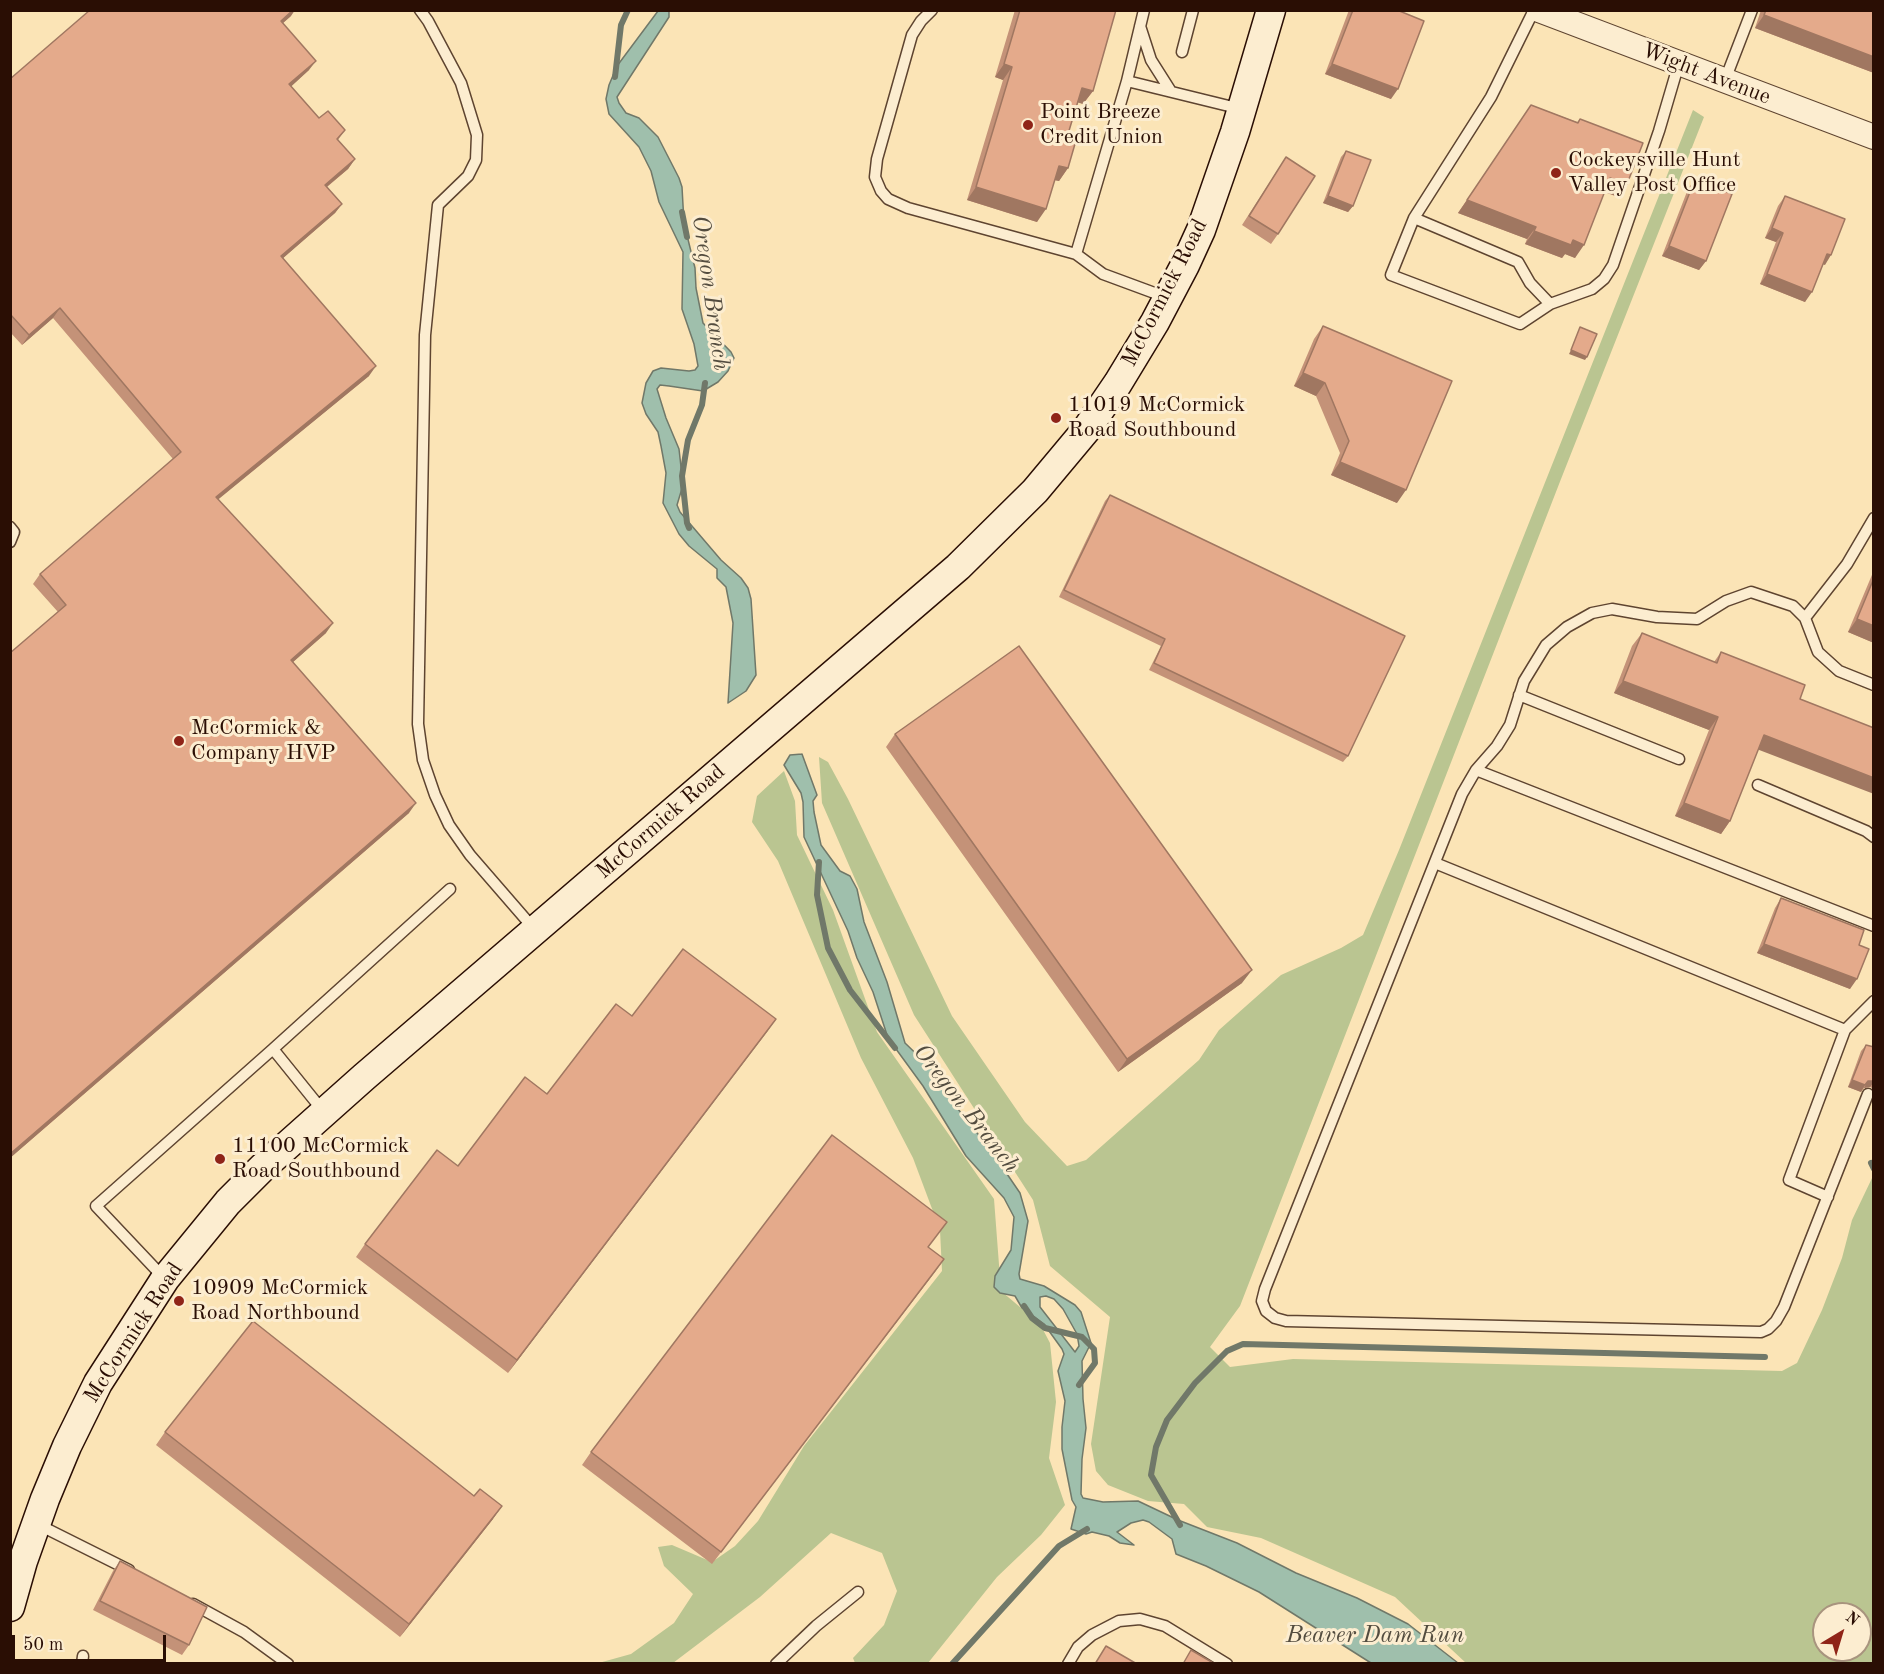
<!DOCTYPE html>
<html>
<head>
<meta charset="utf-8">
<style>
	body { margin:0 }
	#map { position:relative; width:1884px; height:1674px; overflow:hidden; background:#fbe4b6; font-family:"Old Standard TT",serif }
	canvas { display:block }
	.frame { position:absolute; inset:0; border:12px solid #2a0e04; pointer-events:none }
	.north { position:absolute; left:1812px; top:1602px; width:60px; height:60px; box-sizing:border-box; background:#fcedd0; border:2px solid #a8947e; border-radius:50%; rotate:38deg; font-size:16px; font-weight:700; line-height:24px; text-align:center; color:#2a0e04 }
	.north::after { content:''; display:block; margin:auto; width:21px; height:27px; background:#8f2418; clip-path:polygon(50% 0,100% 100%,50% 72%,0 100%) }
	.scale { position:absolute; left:12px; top:1635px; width:154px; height:27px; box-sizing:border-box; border:3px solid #2a0e04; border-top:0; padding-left:8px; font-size:18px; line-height:21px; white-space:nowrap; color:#2a0e04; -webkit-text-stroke:4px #fcedd0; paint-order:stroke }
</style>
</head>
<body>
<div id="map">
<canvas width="1884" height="1674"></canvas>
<div class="frame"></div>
<div class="north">N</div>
<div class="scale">50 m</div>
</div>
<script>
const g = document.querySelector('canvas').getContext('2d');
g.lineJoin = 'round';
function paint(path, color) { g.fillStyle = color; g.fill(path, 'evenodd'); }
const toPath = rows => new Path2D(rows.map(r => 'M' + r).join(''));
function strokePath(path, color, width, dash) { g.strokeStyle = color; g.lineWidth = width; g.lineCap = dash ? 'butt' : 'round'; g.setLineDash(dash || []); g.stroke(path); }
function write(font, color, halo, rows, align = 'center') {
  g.font = font + ' "Old Standard TT",serif'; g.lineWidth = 6; g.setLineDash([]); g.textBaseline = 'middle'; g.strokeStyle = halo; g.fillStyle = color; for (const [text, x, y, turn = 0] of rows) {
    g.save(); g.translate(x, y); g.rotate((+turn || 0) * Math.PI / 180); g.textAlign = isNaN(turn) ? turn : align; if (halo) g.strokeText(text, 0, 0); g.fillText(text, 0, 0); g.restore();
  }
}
paint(toPath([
	[1693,110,1704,117,1561,479,1240,1306,1210,1347,1230,1367,1293,1359,1782,1371,1797,1363,1822,1310,1842,1258,1852,1220,1873,1176,1873,1663,1466,1663,1395,1597,1261,1538,1207,1527,1184,1504,1148,1501,1108,1485,1096,1471,1091,1444,1110,1317,1050,1266,1033,1200,914,1015,822,803,819,757,828,762,848,799,952,1016,1025,1122,1067,1166,1086,1160,1199,1060,1219,1030,1281,975,1341,948,1363,935,1399,850],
	[1824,1614,1860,1614,1860,1650,1824,1650],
	[784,771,795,801,797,835,833,910,877,1032,994,1199,1001,1291,1040,1324,1050,1343,1056,1402,1049,1458,1065,1505,1041,1535,997,1577,928,1663,855,1663,853,1658,884,1625,897,1591,882,1553,831,1533,760,1597,673,1663,595,1664,631,1654,674,1623,693,1594,664,1566,658,1547,672,1545,712,1562,735,1546,758,1521,804,1446,942,1271,940,1230,913,1158,861,1058,778,861,752,822,757,796]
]), '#bac591');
const water = toPath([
	[658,11,669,11,669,17,617,97,619,103,626,113,639,118,658,137,679,178,682,187,684,223,695,268,696,288,703,323,731,352,734,358,728,371,718,382,703,391,669,386,660,385,657,389,666,418,679,449,683,485,677,505,680,512,721,560,741,578,748,588,751,599,756,675,746,691,728,703,733,623,726,587,717,578,717,569,689,546,679,534,663,503,666,473,661,446,658,432,646,414,642,403,646,383,653,371,661,368,689,371,695,370,698,366,694,344,682,309,683,252,659,202,651,171,639,147,609,114,606,99,609,85,617,66,658,11],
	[802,754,817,795,813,801,814,812,821,845,840,871,850,876,857,889,864,922,887,982,905,1043,935,1072,958,1109,990,1149,1020,1193,1028,1221,1019,1274,1020,1279,1044,1286,1075,1305,1081,1312,1091,1343,1082,1361,1083,1399,1086,1428,1082,1459,1081,1494,1083,1498,1103,1502,1138,1501,1178,1520,1237,1543,1296,1573,1357,1598,1408,1624,1458,1663,1371,1663,1259,1592,1206,1566,1176,1554,1172,1539,1149,1522,1143,1520,1131,1523,1117,1532,1134,1545,1120,1543,1109,1536,1092,1532,1086,1534,1071,1529,1076,1507,1072,1500,1062,1449,1062,1427,1065,1401,1058,1371,1064,1354,1062,1349,1044,1324,1022,1308,1015,1296,1000,1293,994,1287,995,1276,1011,1250,1014,1217,1004,1198,966,1156,923,1086,888,1038,873,992,857,958,848,931,804,837,803,802,801,793,784,765,790,755,802,754],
	[1046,1296,1054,1299,1063,1309,1077,1334,1079,1346,1075,1352,1040,1307,1040,1297,1046,1296]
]);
paint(water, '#9fbfac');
strokePath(water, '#707869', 1.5);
strokePath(toPath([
	[615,77,621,25,628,10],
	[682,212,687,237],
	[689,528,687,523,682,476,688,440,702,405,705,383],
	[819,862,817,895,828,948,850,990,895,1048],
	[1871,1163,1874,1169],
	[1024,1306,1032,1318,1045,1328,1082,1337,1094,1349,1095,1363,1079,1385],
	[1180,1525,1151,1475,1156,1447,1167,1420,1195,1383,1227,1351,1243,1344,1765,1357],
	[952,1664,1059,1546,1087,1529]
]), '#707869', 6);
const service = toPath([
	[420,10,428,21,461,83,477,135,476,160,468,176,438,205,425,335,418,724,423,760,435,795,449,825,470,855,535,930],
	[932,10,921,21,912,35,877,159,875,177,881,191,888,199,908,208,1076,254,1103,274,1168,298],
	[1144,10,1127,81,1241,109],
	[1534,10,1491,97,1414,218,1391,275,1520,324,1550,304,1592,289,1604,279,1613,265,1659,131,1679,63],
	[1140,26,1151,60,1170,90],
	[1182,52,1193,10],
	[1725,80,1752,10],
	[1414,218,1518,262,1530,283,1550,304],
	[1076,254,1127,81],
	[10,527,14,532,10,542],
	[1805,618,1847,564,1874,518],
	[1519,695,1679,759],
	[1476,770,1874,926],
	[1758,785,1866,831,1874,837],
	[1435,863,1845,1030],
	[273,1049,450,889],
	[1868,1094,1784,1307,1776,1321,1768,1329,1761,1332,1286,1321,1275,1318,1266,1311,1262,1301,1265,1289,1462,794,1476,770,1497,746,1510,725,1524,681,1546,645,1567,627,1592,613,1612,609,1657,617,1697,619,1726,601,1751,592,1793,606,1805,618,1818,652,1839,671,1874,685],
	[1828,1197,1789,1180,1845,1030,1874,1001],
	[164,1278,96,1206,273,1049,323,1111],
	[39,1525,129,1570],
	[193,1604,244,1632,288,1664],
	[82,1664,83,1656],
	[776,1664,816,1626,858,1592],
	[1068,1664,1078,1647,1092,1635,1119,1621,1140,1619,1165,1626,1227,1664]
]);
const tertiary = toPath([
	[1539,10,1874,137]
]);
const secondary = toPath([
	[10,1607,23,1561,45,1499,67,1446,98,1383,165,1279,228,1202,263,1167,364,1077,958,567,1035,491,1086,430,1118,383,1155,322,1185,265,1201,230,1235,132,1271,10]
]);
strokePath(service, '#5e4430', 13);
strokePath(tertiary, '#5e4430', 26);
strokePath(secondary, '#2a0e04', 31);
strokePath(service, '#fcedd0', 10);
strokePath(tertiary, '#fcedd0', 24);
strokePath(secondary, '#fcedd0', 28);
paint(toPath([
	[1015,10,1116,10,1093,91,1083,104,1078,102,1068,134,1068,168,1059,181,1054,180,1037,222,967,200,1003,80,995,77],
	[1349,10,1397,10,1391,99,1325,74],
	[1761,10,1874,10,1874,73,1755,28],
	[291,16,283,23,309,70,291,86,319,118,345,130,338,140,355,159,348,169,327,187,342,204,335,213,283,258,369,376,218,499,326,633,293,662,409,813,10,1158,10,653,58,612,33,584,40,574,173,459,53,318,22,345,10,332,10,79],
	[1531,105,1577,122,1580,119,1618,197,1604,192,1575,258,1565,254,1562,258,1525,244,1527,239,1458,213],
	[1346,151,1353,206,1348,212,1323,203,1341,157],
	[1286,157,1278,234,1271,244,1242,225],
	[1695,179,1706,261,1699,270,1662,256,1688,189],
	[1785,196,1825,265,1823,264,1805,302,1760,284,1776,242,1765,238,1778,206],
	[1323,326,1397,503,1331,475,1340,453,1316,396,1294,386,1314,339],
	[1110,495,1348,756,1343,762,1149,670,1161,646,1059,597,1105,501],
	[1874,570,1874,643,1848,632],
	[1642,633,1714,662,1721,652,1758,749,1730,821,1721,834,1675,816,1709,730,1614,693,1632,646],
	[895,734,1242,983,1118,1072,886,747],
	[1781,898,1859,945,1850,989,1757,953,1775,908],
	[632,1016,776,1019,508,1373,356,1257,365,1244,458,1166,547,1094],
	[1866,1045,1874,1047,1874,1089,1870,1087,1864,1088,1861,1092,1848,1087,1861,1051],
	[947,1222,928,1247,944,1259,712,1564,582,1465,591,1452],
	[165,1432,474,1496,493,1519,400,1637,156,1445],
	[120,1561,189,1645,182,1655,93,1610,113,1571]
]), '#c49278');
paint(toPath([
	[293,10,295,10,291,16,275,30,281,21],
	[1764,15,1874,57,1874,73,1755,28],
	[316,61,309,70,283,94,289,84],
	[1004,64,1012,67,1003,80,995,77],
	[1332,64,1398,89,1391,99,1325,74],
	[1082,88,1093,91,1083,104,1073,101],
	[355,159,348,169,318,194,325,185],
	[1059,166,1068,168,1059,181,1050,179],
	[1610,178,1627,184,1618,197,1601,190],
	[976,187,1046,209,1037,222,967,200],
	[1328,196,1353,206,1348,212,1323,203],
	[1467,200,1536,227,1527,239,1458,213],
	[342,204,335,213,274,266,281,256],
	[1772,228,1783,233,1776,242,1765,238],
	[1534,231,1573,240,1584,245,1575,258,1565,254,1562,258,1525,244],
	[1669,246,1706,261,1699,270,1662,256],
	[1827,254,1831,255,1825,265,1820,263],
	[1767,274,1812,292,1805,302,1760,284],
	[60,308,53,318,22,345,29,335],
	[1571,350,1587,357,1585,360,1569,354],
	[376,366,369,376,209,507,216,497],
	[1303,373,1325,383,1316,396,1294,386],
	[1340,462,1406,490,1397,503,1331,475],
	[1857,619,1874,626,1874,643,1848,632],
	[333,623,326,633,284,670,291,660],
	[1623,681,1718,717,1709,730,1614,693],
	[1764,735,1874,778,1874,794,1754,748],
	[416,803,409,813,10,1158,10,1154],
	[1684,803,1730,821,1721,834,1675,816],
	[1764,944,1857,979,1850,989,1757,953],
	[1252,970,1242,983,1118,1072,1127,1059],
	[776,1019,767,1032,508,1373,517,1360],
	[1852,1080,1865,1085,1861,1092,1848,1087],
	[1868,1081,1874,1081,1874,1082,1870,1087,1864,1088],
	[944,1259,935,1272,712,1564,721,1552],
	[502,1506,493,1519,400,1637,409,1624]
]), '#a07761');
const building = toPath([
	[90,10,293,10,281,21,316,61,289,84,319,118,328,111,345,130,337,139,355,159,325,185,342,204,281,256,376,366,216,497,333,623,291,660,416,803,10,1154,10,653,66,605,40,574,181,452,60,308,29,335,10,314,10,79,90,10],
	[1020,10,1116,10,1093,91,1082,88,1068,134,1077,137,1068,168,1059,166,1046,209,976,187,1012,67,1004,64,1020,10],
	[1353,10,1397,10,1424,21,1398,89,1332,64,1353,10],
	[1766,10,1874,10,1874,57,1764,15,1766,10],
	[1531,105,1578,123,1580,119,1643,143,1627,184,1610,178,1584,245,1573,240,1571,245,1534,231,1536,227,1467,200,1531,105],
	[1346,151,1371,160,1353,206,1328,196,1346,151],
	[1286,157,1315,176,1278,234,1249,216,1286,157],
	[1695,179,1732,194,1706,261,1669,246,1695,179],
	[1785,196,1845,219,1831,255,1827,254,1812,292,1767,274,1783,233,1772,228,1785,196],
	[1323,326,1452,381,1406,490,1340,462,1349,441,1325,383,1303,373,1323,326],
	[1580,327,1597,334,1587,357,1571,350,1580,327],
	[1110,495,1405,636,1348,756,1154,663,1165,639,1064,590,1110,495],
	[1874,578,1874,626,1857,619,1874,578],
	[1642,633,1717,663,1721,652,1805,685,1800,699,1874,728,1874,778,1764,735,1730,821,1684,803,1718,717,1623,681,1642,633],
	[1019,646,1252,970,1127,1059,895,734,1019,646],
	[1781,898,1864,930,1859,945,1869,949,1857,979,1764,944,1781,898],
	[683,949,776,1019,517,1360,365,1244,437,1150,458,1166,525,1077,547,1094,616,1004,632,1016,683,949],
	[1866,1045,1874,1047,1874,1081,1868,1081,1865,1085,1852,1080,1866,1045],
	[832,1135,947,1222,928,1247,944,1259,721,1552,591,1452,832,1135],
	[253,1321,474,1496,480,1489,502,1506,409,1624,165,1432,253,1321],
	[120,1561,207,1607,189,1645,100,1601,120,1561],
	[1106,1646,1137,1664,1095,1664,1106,1646],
	[1191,1650,1215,1664,1183,1664,1191,1650]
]);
paint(building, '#e4aa8b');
strokePath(building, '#a07761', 1.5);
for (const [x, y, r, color] of [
	[1028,125,6,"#8f2418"],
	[1556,173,6,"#8f2418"],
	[1056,418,6,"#8f2418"],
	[179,741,6,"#8f2418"],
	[220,1159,6,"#8f2418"],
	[179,1301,6,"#8f2418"]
]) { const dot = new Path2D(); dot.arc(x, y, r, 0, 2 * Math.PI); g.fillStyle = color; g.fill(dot); strokePath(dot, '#fcedd0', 2); }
write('22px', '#2a0e04', '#fcedd0', [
	["Wight Avenue",1706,74,21],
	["McCormick Road",1165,293,-63],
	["McCormick Road",661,822,-41],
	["McCormick Road",134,1333,-57]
]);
write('22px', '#2a0e04', '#fcedd0', [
	["Point Breeze",1040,112],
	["Credit Union",1040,137],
	["Cockeysville Hunt",1568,160],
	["Valley Post Office",1568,185],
	["11019 McCormick",1068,405],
	["Road Southbound",1068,430],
	["McCormick &",191,728],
	["Company HVP",191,753],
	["11100 McCormick",232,1146],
	["Road Southbound",232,1171],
	["10909 McCormick",191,1288],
	["Road Northbound",191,1313]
], 'left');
write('italic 24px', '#534c3f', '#fcedd0', [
	["Oregon Branch",710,293,82],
	["Oregon Branch",966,1109,52],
	["Beaver Dam Run",1375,1636]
]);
</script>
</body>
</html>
